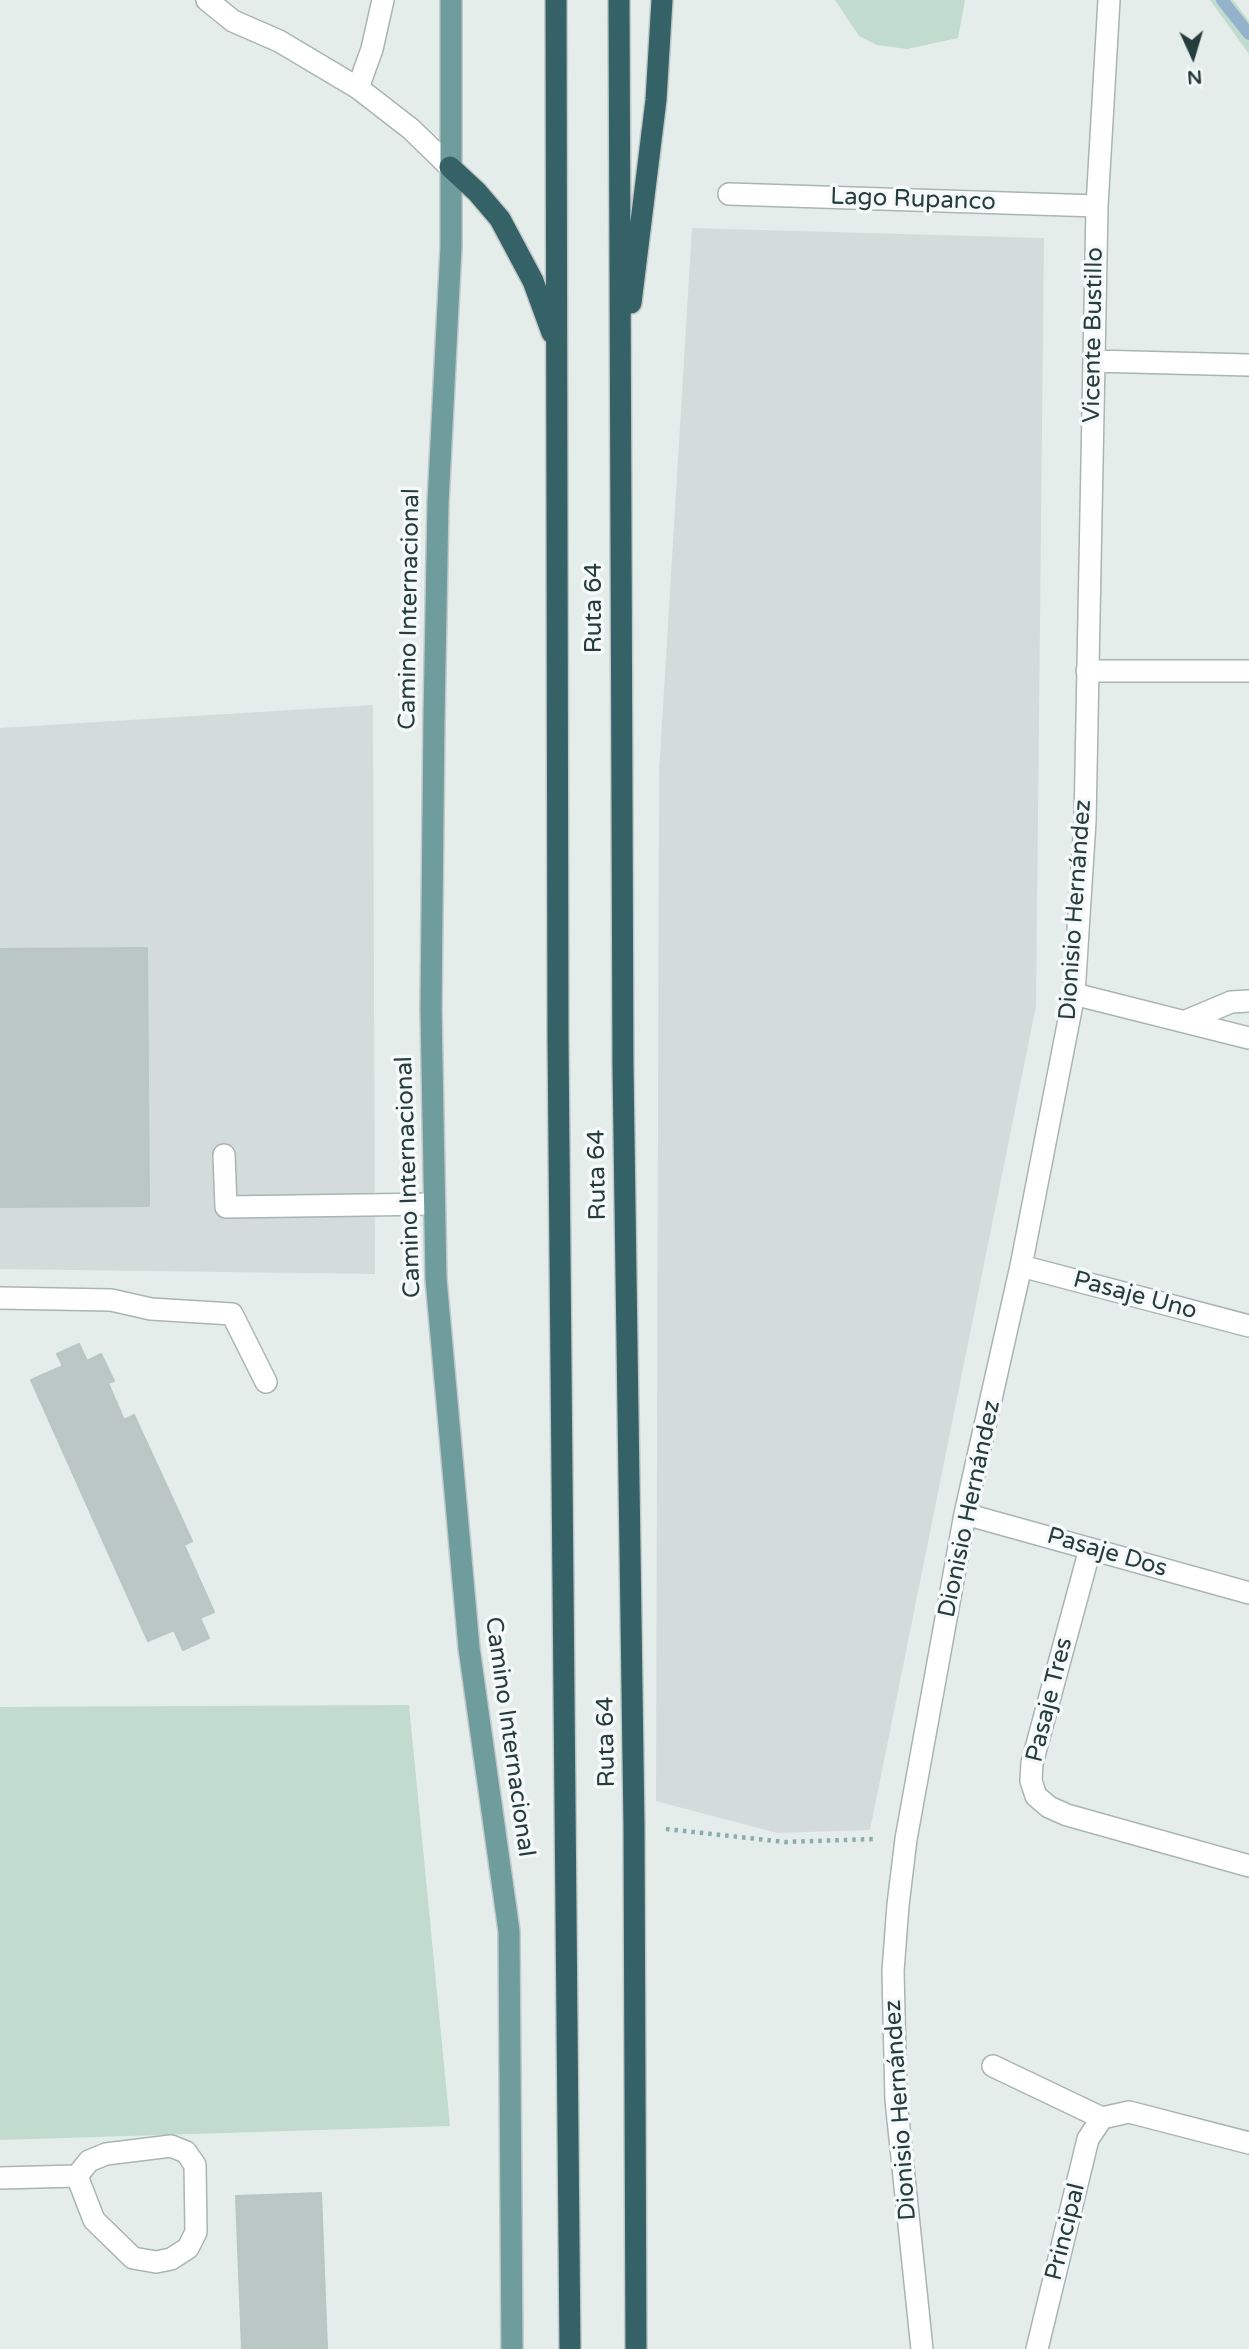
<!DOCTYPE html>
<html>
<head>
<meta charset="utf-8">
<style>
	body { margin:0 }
	#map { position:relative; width:1249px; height:2349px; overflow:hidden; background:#e5edeb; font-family:"Varela Round",sans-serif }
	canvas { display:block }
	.north { position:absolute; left:1158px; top:21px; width:70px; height:70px; -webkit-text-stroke:5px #f6f9f9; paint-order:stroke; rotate:176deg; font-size:19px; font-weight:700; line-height:28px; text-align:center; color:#263d3d }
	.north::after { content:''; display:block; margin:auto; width:24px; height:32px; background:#263d3d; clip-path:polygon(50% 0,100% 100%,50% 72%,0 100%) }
</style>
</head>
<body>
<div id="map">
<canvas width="1249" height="2349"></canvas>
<div class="north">N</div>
</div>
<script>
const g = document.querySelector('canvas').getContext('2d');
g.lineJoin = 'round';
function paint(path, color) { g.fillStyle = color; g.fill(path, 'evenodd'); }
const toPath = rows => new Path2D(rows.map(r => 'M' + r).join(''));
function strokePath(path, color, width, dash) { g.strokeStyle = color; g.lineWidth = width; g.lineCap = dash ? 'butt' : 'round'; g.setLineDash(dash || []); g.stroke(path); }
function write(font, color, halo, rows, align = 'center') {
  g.font = font + ' "Varela Round",sans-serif'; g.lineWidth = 7; g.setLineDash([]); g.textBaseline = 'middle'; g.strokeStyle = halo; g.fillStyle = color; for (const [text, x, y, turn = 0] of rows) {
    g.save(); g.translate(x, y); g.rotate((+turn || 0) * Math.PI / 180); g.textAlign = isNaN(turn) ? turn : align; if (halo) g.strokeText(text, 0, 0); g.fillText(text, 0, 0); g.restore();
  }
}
paint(toPath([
	[692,228,1044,238,1036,1006,870,1830,777,1833,656,1801,659,773],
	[373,705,375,1274,0,1269,0,728]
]), '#d4dcdb');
paint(toPath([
	[835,0,965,0,958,38,907,49,877,45,859,36],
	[1210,0,1233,0,1249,21,1249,54],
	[409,1705,450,2126,0,2140,0,1707]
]), '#c1dbcf');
strokePath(toPath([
	[1222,0,1249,34]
]), '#94b3cb', 12);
const building = toPath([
	[147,948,149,1206,0,1207,0,949,147,948],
	[79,1344,87,1361,101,1354,114,1381,108,1383,124,1420,134,1415,192,1541,184,1545,214,1612,200,1618,209,1638,183,1650,174,1630,148,1641,31,1380,63,1366,57,1354,79,1344],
	[321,2193,327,2349,242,2349,236,2196,321,2193]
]);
paint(building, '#bbc7c5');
strokePath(building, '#b8c6c4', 2);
const minor = toPath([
	[207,0,233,21,279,41,358,88,411,129,450,167],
	[358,88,372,49,383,0],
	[729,194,1097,206],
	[1094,361,1249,365],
	[1087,671,1249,671],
	[1074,994,1249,1038],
	[1186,1021,1231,1002,1249,1001],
	[224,1155,226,1207,434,1204],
	[1021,1266,1249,1326],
	[0,1298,111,1300,151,1309,232,1314,266,1382],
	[965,1514,1249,1593],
	[1090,1549,1032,1763,1031,1781,1036,1796,1049,1807,1067,1815,1249,1866],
	[993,2066,1102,2118,1129,2112,1249,2143],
	[171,2146,186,2152,195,2165,196,2232,188,2248,171,2259,156,2262,133,2258,94,2220,77,2176,89,2161,106,2154,171,2146],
	[0,2178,77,2176],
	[922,2349,896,2100,893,1971,898,1905,906,1839,965,1514,1021,1266,1074,994,1085,821,1097,206,1109,0],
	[1037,2349,1088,2139,1102,2118]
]);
const major = toPath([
	[451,0,451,247,438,503,434,719,431,1009,436,1279,469,1648,509,1931,512,2349]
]);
const highway = toPath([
	[556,0,558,1038,570,2349],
	[619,0,623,1067,634,1826,636,2349],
	[450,167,477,192,500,219,533,281,552,333],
	[631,303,656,100,662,0]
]);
strokePath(minor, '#a8b5b3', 24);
strokePath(major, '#c2c9c9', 24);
strokePath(highway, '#c2c9c9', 24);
strokePath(toPath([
	[666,1829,785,1842,874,1839]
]), '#89adab', 4.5, [3.5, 5]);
strokePath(minor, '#fff', 21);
strokePath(major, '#6f9c9d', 21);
strokePath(highway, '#356266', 21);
write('24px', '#263d3d', '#f6f9f9', [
	["Lago Rupanco",913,200,2],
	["Vicente Bustillo",1094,335,-89],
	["Ruta 64",595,608,-90],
	["Camino Internacional",410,609,-89],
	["Dionisio Hernández",1076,910,-86],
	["Ruta 64",598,1175,-91],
	["Camino Internacional",409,1177,-92],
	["Pasaje Uno",1135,1296,15],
	["Dionisio Hernández",970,1509,-78],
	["Pasaje Dos",1107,1553,16],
	["Pasaje Tres",1050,1700,-76],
	["Camino Internacional",509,1737,82],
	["Ruta 64",607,1742,-91],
	["Dionisio Hernández",901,2110,-94],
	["Principal",1066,2232,-76]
]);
</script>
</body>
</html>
